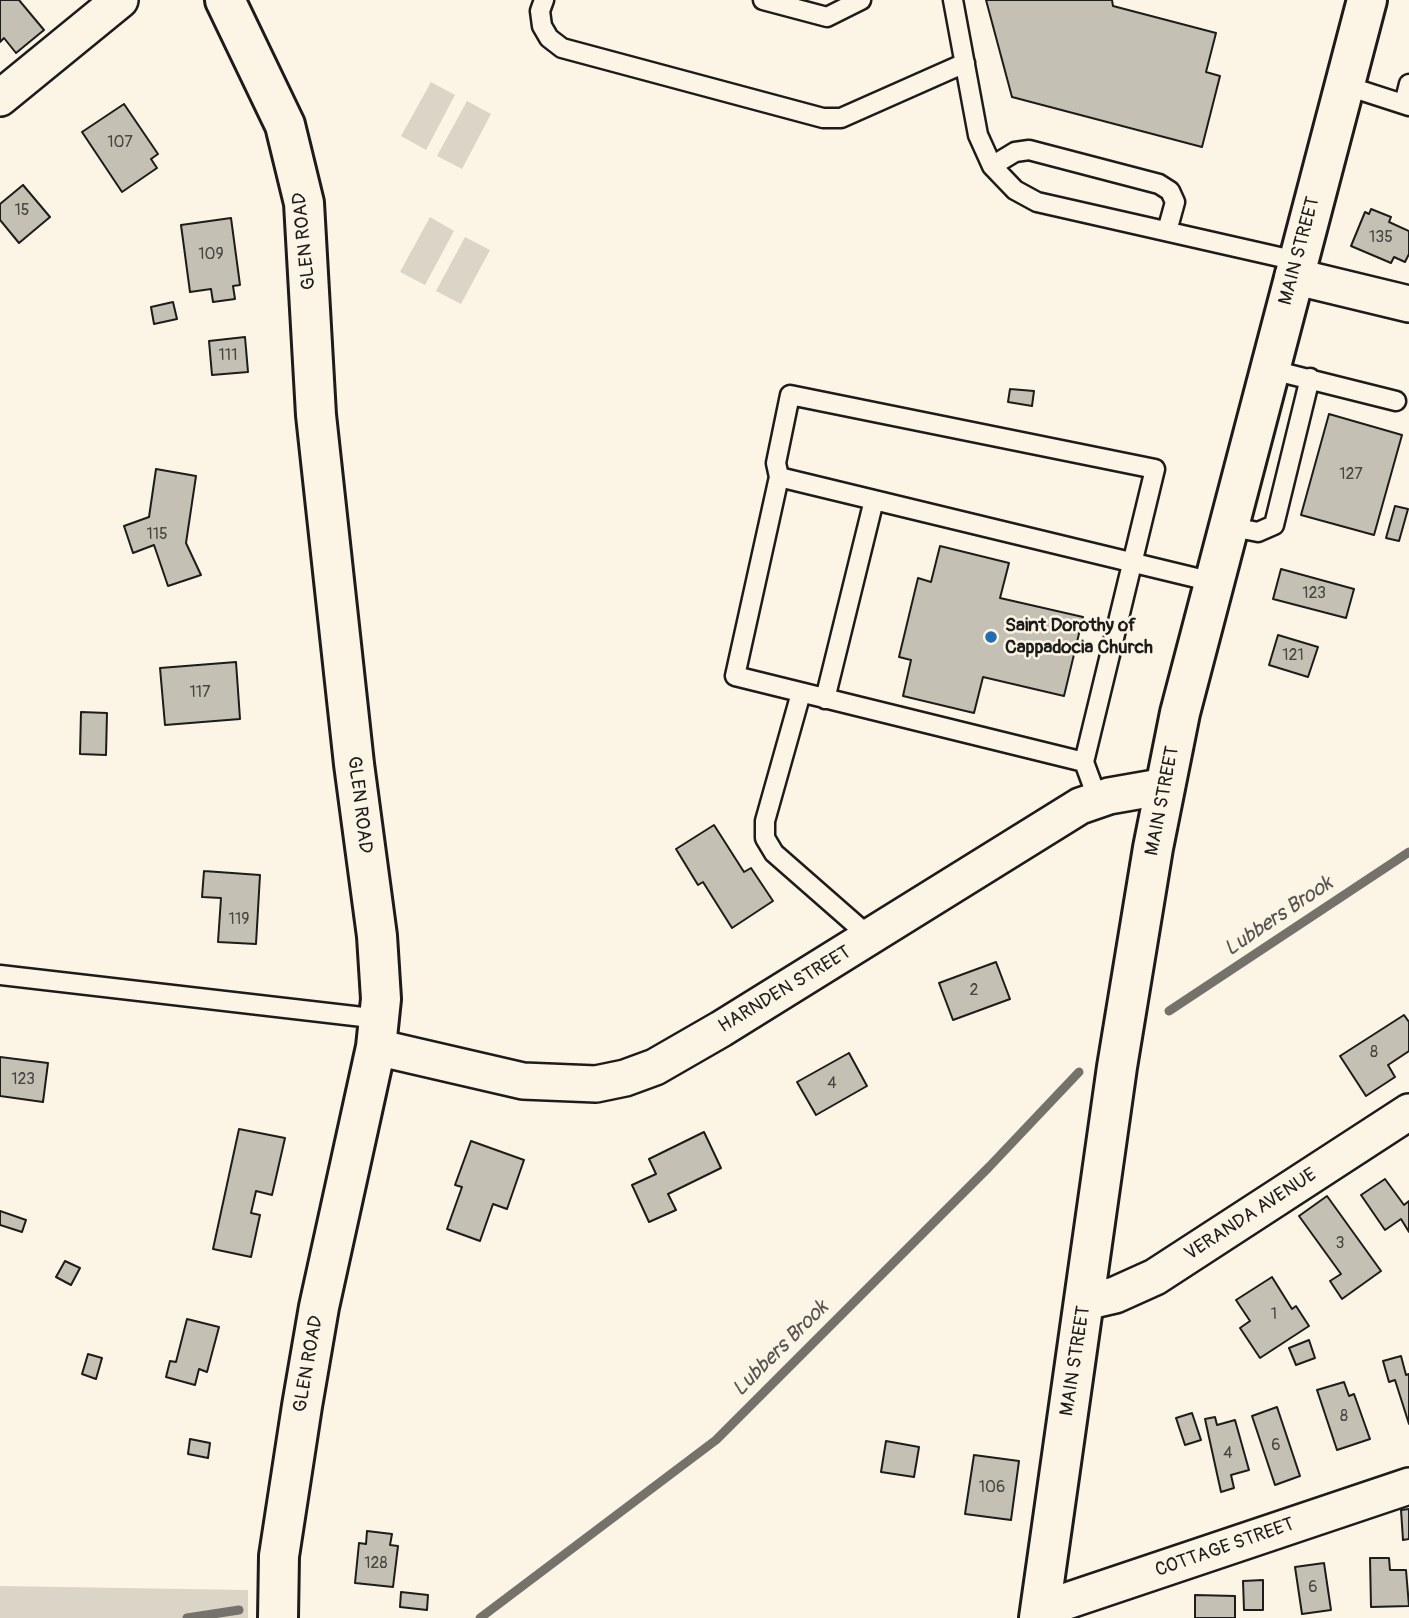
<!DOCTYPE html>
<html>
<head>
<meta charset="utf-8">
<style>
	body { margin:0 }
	canvas { display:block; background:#fcf5e5 }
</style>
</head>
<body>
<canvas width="1409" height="1618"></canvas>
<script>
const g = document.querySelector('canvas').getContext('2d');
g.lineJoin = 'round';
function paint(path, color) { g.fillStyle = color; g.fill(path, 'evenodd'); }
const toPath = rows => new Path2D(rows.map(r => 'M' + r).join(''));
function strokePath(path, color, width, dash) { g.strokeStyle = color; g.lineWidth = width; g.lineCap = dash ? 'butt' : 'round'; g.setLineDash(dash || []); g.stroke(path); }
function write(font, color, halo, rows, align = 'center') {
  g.font = font + ' Pangolin,sans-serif'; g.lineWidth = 5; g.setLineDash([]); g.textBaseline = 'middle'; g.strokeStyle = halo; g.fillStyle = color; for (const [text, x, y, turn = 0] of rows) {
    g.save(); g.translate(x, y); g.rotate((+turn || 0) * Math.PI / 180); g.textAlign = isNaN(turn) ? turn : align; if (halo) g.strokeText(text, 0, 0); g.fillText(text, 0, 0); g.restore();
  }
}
paint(toPath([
	[431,82,455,95,426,150,401,136],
	[467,101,491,114,462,169,437,156],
	[430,217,454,231,425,285,400,272],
	[465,237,490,250,461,304,436,291],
	[0,1586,248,1590,248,1618,0,1618]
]), '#dbd5c8');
strokePath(toPath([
	[1169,1011,1409,852],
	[187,1618,239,1610],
	[480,1618,716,1440,989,1167,1079,1072]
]), '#75726c', 9);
const building = toPath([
	[0,0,19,0,44,30,16,53,4,38,0,42,0,0],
	[986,0,1112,0,1113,6,1216,33,1206,72,1220,76,1202,147,1012,97,986,0],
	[124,104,158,154,151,159,157,168,122,192,82,132,124,104],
	[23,185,50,217,19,243,0,220,0,204,23,185],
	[1371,209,1391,217,1389,222,1409,231,1409,254,1405,262,1394,257,1391,263,1351,246,1365,212,1369,214,1371,209],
	[231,218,240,285,233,286,235,299,213,302,211,289,190,292,181,225,231,218],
	[173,302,177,319,154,324,151,307,173,302],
	[245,337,248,372,212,375,209,341,245,337],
	[1010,389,1034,391,1032,406,1008,402,1010,389],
	[1329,414,1402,435,1374,535,1301,515,1329,414],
	[156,469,196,476,186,543,201,575,168,586,154,545,133,553,124,526,149,517,156,469],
	[1395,506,1408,509,1399,541,1386,538,1395,506],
	[940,546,1009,563,1000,598,1083,617,1064,696,983,677,974,713,903,696,911,660,899,657,918,578,931,582,940,546],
	[1281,569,1354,589,1346,618,1273,599,1281,569],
	[1278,635,1318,647,1308,677,1269,665,1278,635],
	[236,662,240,719,165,725,160,668,236,662],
	[81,712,107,713,106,755,80,754,81,712],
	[714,825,744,872,751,868,773,901,732,928,703,882,698,885,676,849,714,825],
	[204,871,260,875,256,944,218,942,221,898,202,897,204,871],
	[996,962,1010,999,953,1020,939,983,996,962],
	[1404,1015,1409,1022,1409,1051,1388,1065,1395,1077,1366,1096,1340,1056,1404,1015],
	[849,1053,867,1086,816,1115,797,1082,849,1053],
	[0,1057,48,1063,43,1102,0,1096,0,1057],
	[239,1129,285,1138,272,1195,256,1191,251,1213,260,1215,251,1257,213,1249,239,1129],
	[704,1132,721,1168,668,1194,676,1210,649,1222,632,1185,656,1174,649,1159,704,1132],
	[471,1141,524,1160,507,1209,493,1204,480,1241,447,1229,462,1187,455,1185,471,1141],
	[1385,1179,1404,1205,1409,1201,1409,1232,1401,1219,1385,1230,1361,1195,1385,1179],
	[1327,1196,1381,1271,1342,1299,1330,1281,1341,1274,1299,1216,1327,1196],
	[0,1211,26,1220,22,1232,0,1225,0,1211],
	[65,1261,80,1268,71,1285,56,1277,65,1261],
	[1272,1277,1292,1309,1296,1306,1309,1326,1260,1358,1240,1328,1250,1321,1236,1300,1272,1277],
	[187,1319,219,1327,207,1372,199,1369,195,1385,166,1377,170,1361,176,1362,187,1319],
	[1309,1340,1315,1358,1296,1365,1289,1348,1309,1340],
	[88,1354,102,1358,96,1379,82,1374,88,1354],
	[1401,1356,1406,1375,1409,1374,1409,1424,1395,1380,1389,1382,1383,1361,1401,1356],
	[1344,1382,1349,1396,1354,1394,1370,1439,1337,1450,1317,1390,1344,1382],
	[1277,1407,1300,1476,1275,1485,1252,1416,1277,1407],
	[1192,1413,1201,1440,1185,1445,1176,1418,1192,1413],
	[1215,1417,1217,1425,1235,1420,1249,1470,1231,1475,1234,1488,1221,1492,1205,1419,1215,1417],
	[190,1439,210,1443,208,1458,188,1454,190,1439],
	[886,1441,919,1447,914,1477,881,1472,886,1441],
	[974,1455,1019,1461,1011,1520,965,1514,974,1455],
	[1409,1509,1409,1539,1403,1540,1401,1510,1409,1509],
	[367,1531,392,1534,390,1545,398,1546,393,1587,355,1583,359,1543,366,1544,367,1531],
	[1370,1558,1389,1558,1390,1570,1406,1570,1409,1606,1371,1607,1370,1558],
	[1324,1563,1331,1610,1302,1614,1295,1567,1324,1563],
	[1263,1580,1263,1610,1244,1610,1243,1581,1263,1580],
	[401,1592,428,1595,427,1610,400,1607,401,1592],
	[1195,1595,1235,1596,1235,1618,1195,1618,1195,1595]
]);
paint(building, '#c4c0b3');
strokePath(building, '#1c1c1c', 2);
const lane = toPath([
	[544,0,540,11,542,26,549,38,562,48,823,118,841,118,965,63],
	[763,0,827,17,861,0],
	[953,0,978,135,992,166,1015,190,1037,202,1297,261],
	[1344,85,1409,106],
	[1404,104,1409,84],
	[992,166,1015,152,1029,150,1159,184,1170,191,1175,202,1167,231],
	[1268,369,1396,401],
	[779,477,776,463,790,395,1155,469,1084,762,1098,800],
	[1227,526,1258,532,1274,525,1310,378],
	[801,693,765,821,765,838,774,853,871,938],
	[825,699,874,500],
	[1084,762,735,676,779,477,1213,582],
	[0,975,380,1019]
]);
const street = toPath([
	[0,98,120,0],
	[1293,276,1409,304],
	[376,1047,523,1081,596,1084,625,1078,655,1067,721,1029,1080,806,1109,796,1166,786],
	[1085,1302,1115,1295,1155,1277,1409,1112],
	[1040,1610,1409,1486]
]);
const secondary = toPath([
	[225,0,285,125,304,203,316,415,354,764,377,936,381,999,376,1047,319,1307,302,1406,279,1556,278,1618],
	[1039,1618,1117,1067,1153,848,1180,713,1367,0]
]);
strokePath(lane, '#1c1c1c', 23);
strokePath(street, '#1c1c1c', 40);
strokePath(secondary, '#1c1c1c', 44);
strokePath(lane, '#fcf5e5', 18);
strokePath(street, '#fcf5e5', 35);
strokePath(secondary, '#fcf5e5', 38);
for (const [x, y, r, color] of [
	[991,637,7,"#1f6fb2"]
]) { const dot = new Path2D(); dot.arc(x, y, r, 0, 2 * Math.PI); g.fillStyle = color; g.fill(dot); strokePath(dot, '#fcf5e5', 2.5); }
write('16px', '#464542', null, [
	["107",120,143],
	["15",22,211],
	["135",1381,238],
	["109",211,255],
	["111",228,356],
	["127",1351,475],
	["115",157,535],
	["123",1314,594],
	["121",1293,656],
	["117",200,693],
	["119",239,920],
	["2",974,991],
	["8",1374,1053],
	["123",23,1080],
	["4",832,1084],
	["3",1340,1244],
	["1",1274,1315],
	["8",1344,1417],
	["6",1276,1446],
	["4",1228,1454],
	["106",992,1488],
	["128",376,1564],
	["6",1313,1588]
]);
write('19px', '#1c1c1c', '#fcf5e5', [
	["GLEN ROAD",305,241,-96],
	["MAIN STREET",1300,251,-75],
	["MAIN STREET",1163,801,-79],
	["GLEN ROAD",359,805,83],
	["HARNDEN STREET",785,990,-31],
	["VERANDA AVENUE",1251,1215,-33],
	["MAIN STREET",1076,1361,-81],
	["GLEN ROAD",309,1364,-80],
	["COTTAGE STREET",1225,1548,-19]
]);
write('bold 19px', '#1c1c1c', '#fcf5e5', [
	["Saint Dorothy of",1005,626],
	["Cappadocia Church",1005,648]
], 'left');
write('italic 21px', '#575551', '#fcf5e5', [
	["Lubbers Brook",1279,917,-34],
	["Lubbers Brook",781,1349,-45]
]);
</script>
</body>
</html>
